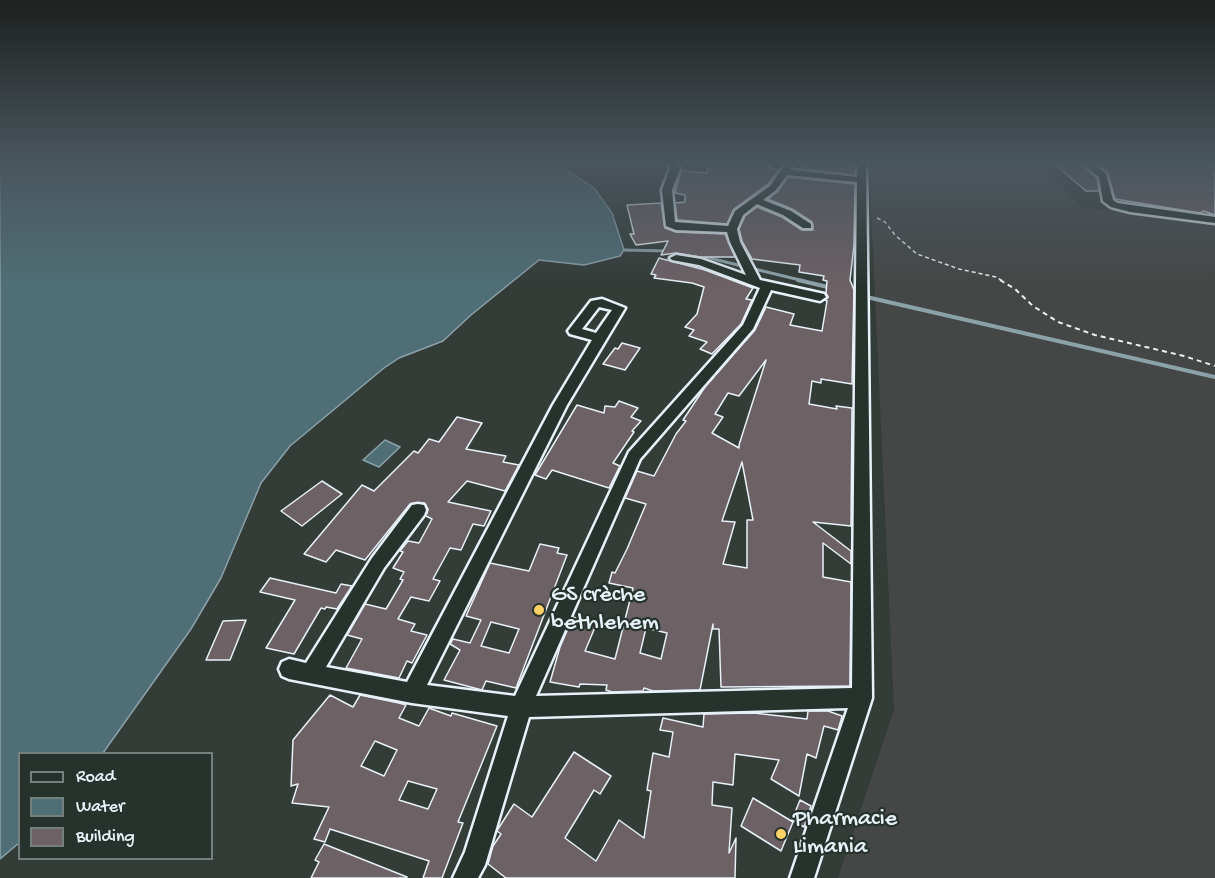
<!DOCTYPE html>
<html>
<head>
<meta charset="utf-8">
<style>
	body { margin:0 }
	#map { position:relative; width:1215px; height:878px; overflow:hidden; background:#343c38; font-family:"Gochi Hand",sans-serif }
	canvas { display:block }
	.legend { position:absolute; left:18px; top:752px; width:195px; height:108px; box-sizing:border-box; background:#26332d; border:2px solid #747f7e; margin:0; padding:8px 10px; list-style:none; font-size:18px; color:#e8f1f8 }
	.legend li { display:flex; align-items:center; gap:12px; height:30px }
	.legend b { width:30px; border:2px solid #747f7e }
</style>
</head>
<body>
<div id="map">
<canvas width="1215" height="878"></canvas>
<ul class="legend">
<li><b style="height:8px;background:#26332d"></b>Road</li>
<li><b style="height:16px;background:#4f6e75"></b>Water</li>
<li><b style="height:16px;background:#6c6165"></b>Building</li>
</ul>
</div>
<script>
const g = document.querySelector('canvas').getContext('2d');
g.lineJoin = 'round';
function paint(path, color) { g.fillStyle = color; g.fill(path, 'evenodd'); }
const toPath = rows => new Path2D(rows.map(r => 'M' + r).join(''));
function strokePath(path, color, width, dash) { g.strokeStyle = color; g.lineWidth = width; g.lineCap = dash ? 'butt' : 'round'; g.setLineDash(dash || []); g.stroke(path); }
function write(font, color, halo, rows, align = 'center') {
  g.font = font + ' "Gochi Hand",sans-serif'; g.lineWidth = 4.5; g.setLineDash([]); g.textBaseline = 'middle'; g.strokeStyle = halo; g.fillStyle = color; for (const [text, x, y, turn = 0] of rows) {
    g.save(); g.translate(x, y); g.rotate((+turn || 0) * Math.PI / 180); g.textAlign = isNaN(turn) ? turn : align; if (halo) g.strokeText(text, 0, 0); g.fillText(text, 0, 0); g.restore();
  }
}
paint(toPath([
	[869,163,1041,163,1081,207,1215,222,1215,878,838,878,894,710]
]), '#454746');
const water = toPath([
	[0,163,556,163,594,188,612,213,624,250,620,256,584,265,539,260,471,315,443,341,399,358,384,368,290,446,261,483,221,578,191,629,103,753,20,754,19,843,0,859,0,163],
	[385,440,400,447,379,467,363,460,385,440]
]);
paint(water, '#4f6e75');
strokePath(water, '#8ca2a9', 1.5);
strokePath(toPath([
	[624,250,669,251],
	[701,256,804,281]
]), '#8ca2a9', 3);
strokePath(toPath([
	[798,280,832,288],
	[849,293,1215,377]
]), '#8ca2a9', 4);
const building = toPath([
	[708,163,772,163,768,167,779,170,768,184,734,209,727,224,677,220,675,203,685,202,685,195,675,193,681,171,707,173,708,163],
	[802,163,856,163,855,175,800,169,802,163],
	[1053,163,1080,163,1097,178,1099,191,1086,191,1053,163],
	[1096,163,1215,163,1215,215,1204,211,1200,213,1115,199,1108,173,1096,163],
	[788,177,855,184,854,245,850,280,854,290,852,384,821,379,821,383,812,381,809,404,837,409,836,406,852,408,851,526,813,522,851,551,851,564,823,543,823,577,851,582,850,686,721,687,719,629,713,629,713,624,700,690,653,691,644,688,643,691,612,692,606,690,607,685,580,684,579,687,550,682,560,647,573,617,596,625,585,651,615,659,633,588,609,583,612,572,615,573,627,549,646,504,625,498,637,471,654,476,676,434,686,421,683,420,705,387,755,330,766,307,794,314,790,325,822,331,827,301,825,300,828,297,826,293,827,281,823,280,824,276,799,272,800,265,752,259,742,241,739,229,745,216,757,207,782,217,802,230,813,230,812,222,792,209,768,199,778,191,788,177],
	[766,360,739,445,739,448,712,433,723,417,715,414,728,393,739,396,766,360],
	[742,462,753,520,747,520,747,568,723,564,735,522,722,521,742,462],
	[646,628,667,633,661,659,640,653,646,628],
	[661,203,665,228,676,232,725,234,735,257,700,257,676,253,661,255,668,241,636,245,630,234,634,234,627,205,661,203],
	[659,258,705,270,753,288,746,299,752,300,741,324,712,354,700,349,707,342,689,336,694,330,685,327,697,314,704,287,692,283,654,278,656,275,651,274,659,258],
	[622,343,640,348,625,370,603,364,615,348,618,349,622,343],
	[619,401,638,408,631,417,641,421,632,431,634,432,613,463,620,466,609,488,552,470,546,479,535,475,577,405,604,413,605,406,615,407,619,401],
	[457,417,482,423,466,449,506,456,503,462,519,465,505,491,467,481,448,502,491,511,484,526,473,524,461,550,450,548,433,579,440,581,429,601,411,597,398,619,415,624,411,631,427,635,412,663,407,661,399,678,346,668,362,639,347,635,365,604,386,609,403,580,400,579,404,572,393,568,403,552,400,551,408,541,419,543,432,519,426,516,428,509,424,503,410,504,365,560,336,550,326,562,304,554,362,485,374,491,414,451,418,453,429,439,439,442,457,417],
	[322,481,342,494,302,526,281,511,322,481],
	[540,544,559,548,557,553,567,555,516,688,486,681,482,690,444,680,460,650,450,644,453,639,470,643,481,620,466,616,490,563,529,571,540,544],
	[491,622,519,629,509,653,481,646,491,622],
	[270,578,336,593,341,584,352,586,337,609,326,607,325,609,321,608,294,654,266,648,295,600,260,592,270,578],
	[246,620,230,660,206,660,223,621,246,620],
	[330,695,353,707,360,695,399,703,406,705,399,718,419,726,429,708,451,716,452,713,497,726,458,822,463,823,442,878,423,878,429,861,330,829,325,842,314,839,329,807,292,803,298,784,291,786,293,740,330,695],
	[375,741,397,750,384,776,361,766,375,741],
	[408,781,437,789,428,809,399,800,408,781],
	[808,711,828,711,842,716,841,720,838,730,824,726,816,758,807,754,799,796,771,779,779,760,735,754,733,785,713,782,712,805,732,808,729,853,736,838,735,878,506,878,488,864,493,846,501,834,497,831,498,829,514,804,532,817,574,752,611,776,600,794,594,790,565,838,596,861,619,820,644,838,651,791,647,790,653,753,669,757,673,732,660,730,663,718,703,727,704,714,754,713,807,719,808,711],
	[753,798,793,822,781,851,741,826,753,798],
	[800,800,811,806,804,827,792,820,800,800],
	[324,844,407,877,407,878,311,878,319,862,315,860,324,844]
]);
paint(building, '#6c6165');
strokePath(building, '#e8f1f8', 1.5);
const minor = toPath([
	[666,163,675,163,680,168,672,190,675,222,728,226,735,211,770,186,786,163,795,163,791,170,857,177,858,163,866,163,872,698,814,878,790,878,848,708,529,717,485,865,478,878,453,878,465,852,508,716,412,703,289,679,282,676,279,669,282,662,289,659,306,663,372,558,412,505,418,504,424,505,426,510,424,515,384,568,326,667,407,682,553,405,592,340,570,334,568,331,591,301,602,299,625,308,567,405,427,685,515,696,629,452,743,325,760,288,699,265,672,260,670,258,676,255,701,259,746,275,730,242,727,232,676,230,666,226,662,190,670,168,666,163],
	[787,175,857,182,852,688,536,696,640,459,753,329,771,290,820,301,826,297,824,294,760,280,740,242,737,229,743,215,757,204,783,215,803,228,811,228,811,224,791,211,763,200,776,190,787,175],
	[599,307,612,310,596,333,582,329,599,307],
	[1082,163,1092,163,1106,174,1113,200,1117,203,1215,217,1215,223,1130,212,1111,207,1103,201,1099,177,1082,163]
]);
strokePath(minor, '#e8f1f8', 5);
strokePath(toPath([
	[877,218,885,222,895,235,917,254,959,269,996,277,1003,281]
]), '#e8f1f8', 1.5, [4, 3]);
strokePath(toPath([
	[1000,280,1015,289,1033,306,1058,322,1095,335,1184,356,1215,366]
]), '#e8f1f8', 2, [5, 4]);
paint(minor, '#26332d');
const sky = g.createLinearGradient(0, 0, 0, 286);
sky.addColorStop(0, '#1d211f');
sky.addColorStop(0.57, '#4a565e');
sky.addColorStop(1, '#4a565e00');
g.fillStyle = sky;
g.fillRect(0, 0, 1215, 286);
for (const [x, y, r, color] of [
	[539,610,6,"#ffd166"],
	[781,834,6,"#ffd166"]
]) { const dot = new Path2D(); dot.arc(x, y, r, 0, 2 * Math.PI); g.fillStyle = color; g.fill(dot); strokePath(dot, '#26332d', 2); }
write('24px', '#e8f1f8', '#26332d', [
	["GS crèche",551,596],
	["bethlehem",551,624],
	["Pharmacie",793,820],
	["Limania",793,848]
], 'left');
</script>
</body>
</html>
